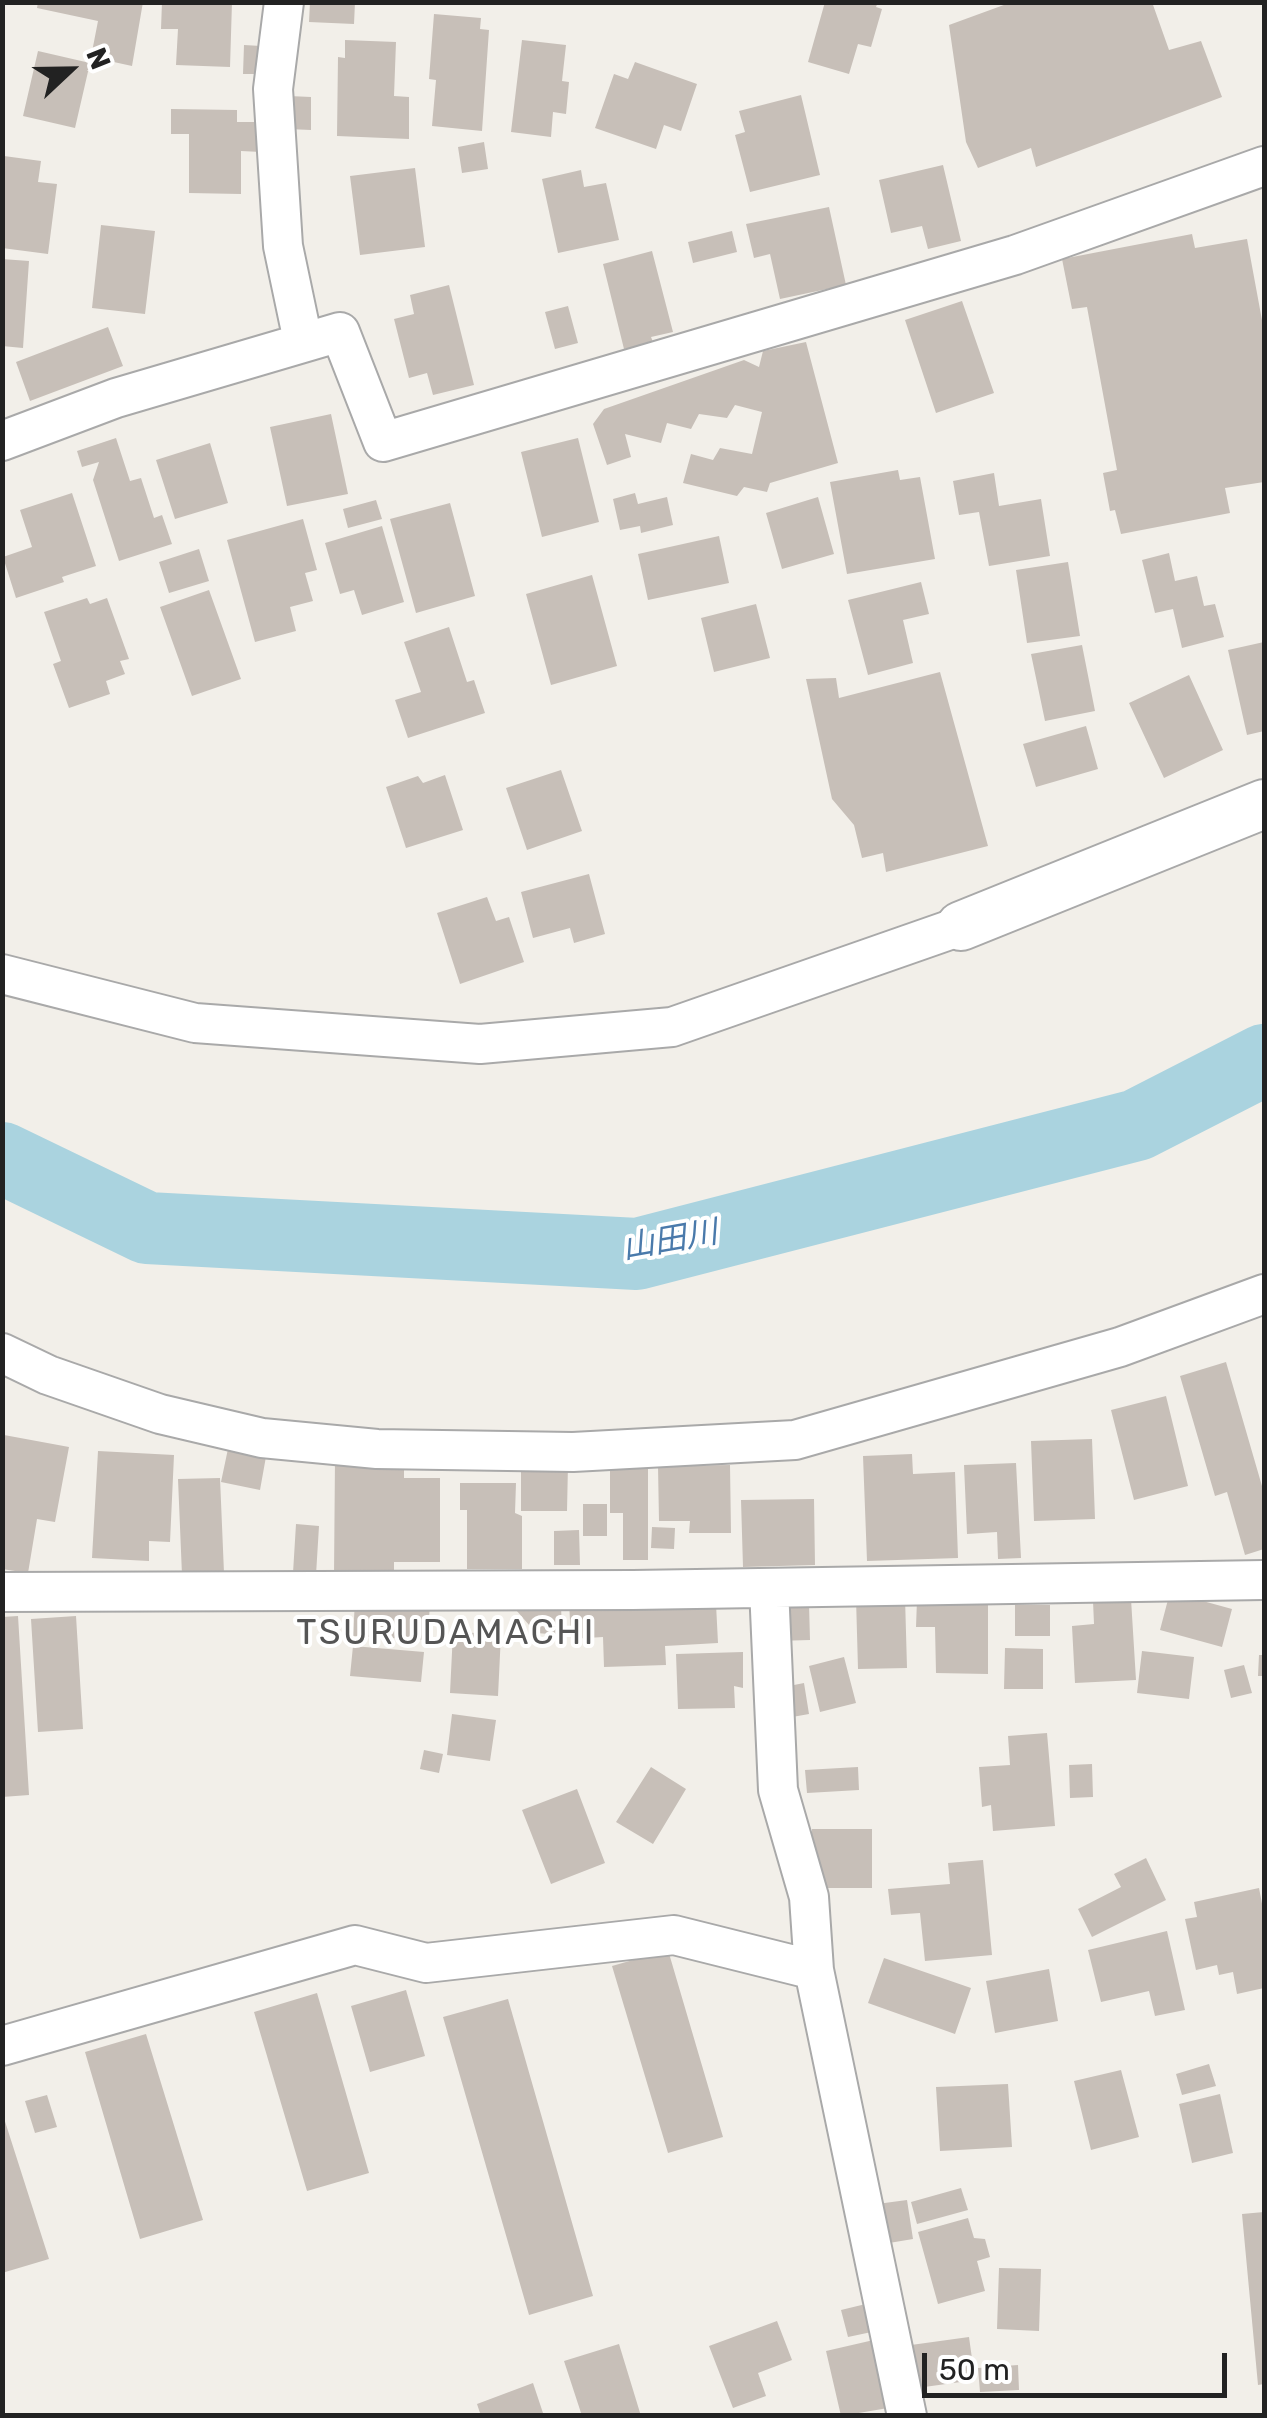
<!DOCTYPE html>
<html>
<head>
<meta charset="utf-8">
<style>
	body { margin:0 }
	#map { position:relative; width:1267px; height:2418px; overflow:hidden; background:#f2efe9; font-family:Rubik,sans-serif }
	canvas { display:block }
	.frame { position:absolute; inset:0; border:5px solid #222; pointer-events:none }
	.north { position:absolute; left:20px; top:20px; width:100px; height:100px; -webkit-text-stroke:8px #fff; paint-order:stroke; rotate:68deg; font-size:28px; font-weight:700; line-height:40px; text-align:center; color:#222 }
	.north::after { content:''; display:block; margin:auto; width:35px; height:45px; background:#222; clip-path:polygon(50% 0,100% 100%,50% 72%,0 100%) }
	.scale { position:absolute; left:922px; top:2353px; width:305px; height:45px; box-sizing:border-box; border:5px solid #222; border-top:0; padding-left:12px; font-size:30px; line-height:35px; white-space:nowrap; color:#222; -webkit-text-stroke:8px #fff; paint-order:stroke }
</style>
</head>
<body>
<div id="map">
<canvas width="1267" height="2418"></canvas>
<div class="frame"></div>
<div class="north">N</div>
<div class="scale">50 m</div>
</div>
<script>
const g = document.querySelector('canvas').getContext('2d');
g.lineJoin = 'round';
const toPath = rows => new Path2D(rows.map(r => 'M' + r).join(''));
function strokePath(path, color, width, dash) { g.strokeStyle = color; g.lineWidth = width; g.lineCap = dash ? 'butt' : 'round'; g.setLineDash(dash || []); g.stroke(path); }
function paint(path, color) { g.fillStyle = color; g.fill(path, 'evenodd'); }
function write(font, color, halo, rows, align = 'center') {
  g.font = font + ' Rubik,"Noto Sans JP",sans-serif'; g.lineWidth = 8; g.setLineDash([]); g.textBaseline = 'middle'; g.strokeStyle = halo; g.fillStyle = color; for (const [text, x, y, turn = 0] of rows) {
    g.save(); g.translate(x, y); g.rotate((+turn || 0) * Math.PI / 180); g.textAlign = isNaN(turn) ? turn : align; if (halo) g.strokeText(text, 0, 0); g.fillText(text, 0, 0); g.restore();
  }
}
strokePath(toPath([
	[2,1158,147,1228,637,1254,1137,1125,1264,1060]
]), '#aad3df', 72);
paint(toPath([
	[38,2,143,2,132,66,91,57,98,21,37,8],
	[162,2,232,2,230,67,176,65,178,29,161,29],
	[310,2,355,2,354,24,309,22],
	[825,2,878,2,876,7,882,9,871,47,858,44,849,74,808,62],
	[1012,2,1152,2,1169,50,1201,41,1222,97,1036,167,1031,148,978,168,966,142,949,25],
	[434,14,481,18,480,29,489,30,482,131,432,126,436,80,429,79],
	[345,40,396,42,394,96,409,97,409,139,337,136,338,57,345,58],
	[522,40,566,45,562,81,569,82,566,114,553,112,551,137,511,132],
	[244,45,261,46,259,74,243,74],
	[38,51,90,63,75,128,23,116],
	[635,62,697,84,681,131,664,125,656,149,595,128,614,74,628,79],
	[801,95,820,175,750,192,735,135,745,132,739,111],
	[289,96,311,97,311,130,288,129],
	[171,109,237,110,237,122,261,122,261,152,241,151,241,194,189,193,189,134,171,134],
	[484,142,488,169,462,173,458,147],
	[4,156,41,161,38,182,57,184,48,254,2,248],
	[943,165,961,241,928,249,922,226,891,233,879,180],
	[415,168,425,247,360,255,350,176],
	[581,170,584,187,606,183,619,240,558,253,542,179],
	[829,207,846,285,780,299,770,254,754,258,746,224],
	[101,225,155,231,145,314,92,308],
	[732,231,737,252,693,263,688,242],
	[1192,234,1195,248,1247,239,1264,331,1264,482,1225,488,1230,513,1121,534,1115,510,1110,511,1103,473,1117,470,1087,307,1072,309,1062,259],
	[652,251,673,332,651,337,653,342,624,349,603,264],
	[2,259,29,261,23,348,2,346],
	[449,285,474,385,433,395,427,373,409,378,394,319,414,314,410,295],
	[962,301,994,393,936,413,905,320],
	[568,306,578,343,555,349,545,312],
	[108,327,123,366,30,401,16,362],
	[806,342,838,463,770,483,767,492,744,487,737,496,683,483,691,454,713,460,720,448,752,454,762,412,735,405,727,418,699,414,691,429,667,423,661,443,625,434,631,457,607,465,593,424,604,409,744,360,759,367,763,351],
	[331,414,348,494,287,506,270,427],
	[116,438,130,481,141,478,154,518,162,515,172,544,119,561,93,480,99,462,82,467,77,451],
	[578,438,599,522,542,537,521,452],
	[210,443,228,503,175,519,156,460],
	[898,470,900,480,920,477,935,559,847,574,830,482],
	[994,473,999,506,1041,499,1050,556,989,566,979,512,959,515,953,481],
	[72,493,96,566,62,577,64,582,16,598,3,557,32,547,20,510],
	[635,493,638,504,667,497,673,525,641,533,640,526,620,530,613,499],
	[818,497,834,554,782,569,766,513],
	[376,500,382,519,348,528,343,509],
	[450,503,475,596,416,613,390,519],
	[303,519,317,570,305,573,313,601,290,607,296,631,255,642,227,540],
	[382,526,404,602,362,615,354,590,340,594,325,543],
	[719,536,729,583,648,600,638,554],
	[199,549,209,581,169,593,159,562],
	[1169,553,1175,581,1197,576,1204,606,1215,604,1224,637,1182,648,1173,609,1155,613,1142,560],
	[1068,562,1080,636,1027,643,1016,570],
	[592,575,617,666,551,685,526,594],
	[921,582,929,614,903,620,913,663,868,675,848,600],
	[209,590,241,679,192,696,160,607],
	[87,598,90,604,107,598,129,659,120,661,125,674,106,681,110,694,69,708,53,664,61,661,44,612],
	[756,604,770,658,714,672,701,618],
	[449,627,467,682,474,680,485,713,408,738,395,700,421,692,404,642],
	[1264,642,1264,731,1247,735,1228,650],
	[1082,645,1095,711,1045,721,1031,654],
	[940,672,988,846,886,872,883,853,862,858,854,825,832,799,806,679,836,678,839,698],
	[1189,675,1223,750,1164,778,1129,703],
	[1086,726,1098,769,1036,787,1023,744],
	[561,770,582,831,527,850,506,788],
	[445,775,463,830,406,848,386,787,418,776,423,783],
	[589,874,605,934,574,943,570,928,533,938,521,892],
	[487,897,496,921,509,917,524,962,460,984,437,913],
	[1226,1362,1264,1493,1264,1549,1245,1555,1227,1492,1215,1496,1180,1376],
	[1166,1396,1188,1486,1134,1500,1111,1410],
	[4,1435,69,1447,55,1522,37,1519,28,1573,2,1569],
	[1092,1439,1095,1519,1034,1521,1031,1441],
	[229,1444,267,1451,260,1490,221,1482],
	[98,1451,174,1455,170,1542,149,1541,149,1561,92,1558],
	[912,1454,913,1474,955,1472,958,1558,867,1561,863,1456],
	[610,1457,648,1457,648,1560,623,1560,623,1513,610,1513],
	[335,1459,404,1459,404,1478,440,1478,440,1562,394,1562,394,1576,334,1575],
	[521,1463,568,1464,567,1511,521,1511],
	[1016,1463,1021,1558,998,1559,997,1532,967,1534,964,1465],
	[730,1465,731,1533,689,1533,690,1521,659,1521,658,1466],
	[220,1478,224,1573,182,1575,178,1479],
	[460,1483,516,1483,515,1513,522,1516,522,1569,467,1569,467,1510,460,1510],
	[814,1499,815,1565,743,1567,741,1500],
	[583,1504,607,1504,607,1536,583,1536],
	[296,1524,319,1526,316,1575,293,1573],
	[652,1527,675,1528,674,1549,651,1548],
	[579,1530,580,1565,554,1565,554,1531],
	[1170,1592,1232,1609,1222,1647,1160,1630],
	[905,1597,907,1668,858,1669,856,1598],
	[1131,1599,1136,1680,1075,1683,1072,1626,1094,1624,1093,1601],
	[917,1600,988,1600,988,1674,936,1673,935,1627,916,1627],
	[355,1601,430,1606,427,1640,353,1636],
	[569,1602,716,1604,718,1643,665,1646,666,1665,604,1667,603,1637,571,1639],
	[510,1603,561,1605,562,1635,536,1633],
	[809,1604,810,1640,776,1641,776,1605],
	[1015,1605,1050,1605,1050,1636,1015,1636],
	[18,1616,29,1795,2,1797,2,1617],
	[76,1616,83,1729,38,1732,31,1619],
	[453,1632,501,1634,498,1696,450,1693],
	[353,1646,424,1652,421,1682,350,1676],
	[1005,1648,1043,1649,1043,1689,1004,1689],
	[1142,1651,1194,1657,1189,1699,1137,1693],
	[743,1652,743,1688,734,1686,735,1708,678,1709,676,1654],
	[1259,1655,1264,1655,1264,1676,1258,1676],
	[844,1657,856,1703,820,1712,809,1666],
	[1244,1665,1252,1693,1231,1698,1224,1670],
	[804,1683,809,1714,781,1719,774,1689],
	[452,1714,496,1720,490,1761,447,1755],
	[1047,1733,1055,1826,993,1831,991,1805,982,1807,979,1767,1010,1765,1008,1736],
	[424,1750,443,1754,439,1773,420,1769],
	[1092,1764,1093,1797,1070,1798,1069,1765],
	[651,1767,686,1789,653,1844,616,1822],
	[858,1767,859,1790,807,1793,805,1770],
	[577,1789,605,1863,551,1884,522,1810],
	[812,1829,872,1829,872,1888,812,1888],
	[1146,1858,1166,1900,1092,1937,1078,1909,1121,1887,1114,1874],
	[983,1860,992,1955,925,1961,920,1913,891,1915,888,1889,950,1884,948,1863],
	[1259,1888,1264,1914,1264,1988,1237,1994,1233,1972,1219,1975,1217,1965,1196,1970,1185,1919,1197,1917,1194,1902],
	[1167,1931,1185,2010,1155,2016,1149,1991,1101,2002,1088,1950],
	[668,1950,723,2137,668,2153,612,1966],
	[884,1958,971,1988,955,2034,868,2003],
	[1049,1969,1058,2021,995,2033,986,1981],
	[406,1990,425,2056,370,2072,351,2006],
	[317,1993,369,2173,307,2191,254,2012],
	[508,1999,593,2296,529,2315,443,2017],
	[146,2034,203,2220,140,2239,85,2052],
	[1209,2064,1216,2086,1182,2095,1176,2074],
	[1121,2070,1139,2137,1091,2150,1074,2081],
	[1008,2084,1012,2147,940,2151,936,2087],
	[1220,2094,1233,2153,1192,2163,1179,2104],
	[47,2095,57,2127,35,2133,25,2101],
	[2,2112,49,2259,2,2273],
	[961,2188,968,2210,917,2224,911,2202],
	[907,2200,913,2239,883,2244,877,2204],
	[1264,2212,1264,2384,1258,2385,1242,2214],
	[968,2218,974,2238,985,2239,990,2257,977,2261,985,2291,938,2304,918,2232],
	[999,2268,1041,2269,1039,2331,997,2329],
	[874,2302,881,2330,848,2337,841,2310],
	[777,2321,792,2360,758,2373,766,2396,733,2408,709,2346],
	[969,2337,975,2380,917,2388,911,2345],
	[878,2339,894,2407,841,2416,826,2351],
	[619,2344,641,2416,582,2416,564,2361],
	[1018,2365,1019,2390,980,2392,978,2368],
	[533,2383,544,2416,481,2416,477,2404]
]), '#c7bfb8');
const minor = toPath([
	[284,2,273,89,283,246,303,341],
	[2,441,116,398,340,332,383,442,1015,255,1264,166],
	[2,974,195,1023,480,1044,672,1027,961,926],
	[2,1353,48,1375,160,1414,262,1438,377,1449,573,1452,795,1440,1120,1347,1264,1294],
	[769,1588,778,1790,809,1897,814,1970,907,2416],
	[2,1592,633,1590,1264,1580],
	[2,2046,355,1945,426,1963,674,1935,814,1970]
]);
const tertiary = toPath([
	[961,926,1264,804]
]);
strokePath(minor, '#a9a9a9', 42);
strokePath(tertiary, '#a9a9a9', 52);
strokePath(minor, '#fff', 38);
strokePath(tertiary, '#fff', 48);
write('italic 32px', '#4a7aab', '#fff', [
	["山田川",670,1241,-10]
]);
g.letterSpacing = '2.5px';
write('35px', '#555', '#fff', [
	["TSURUDAMACHI",446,1634]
]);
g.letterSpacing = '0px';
</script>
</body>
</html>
